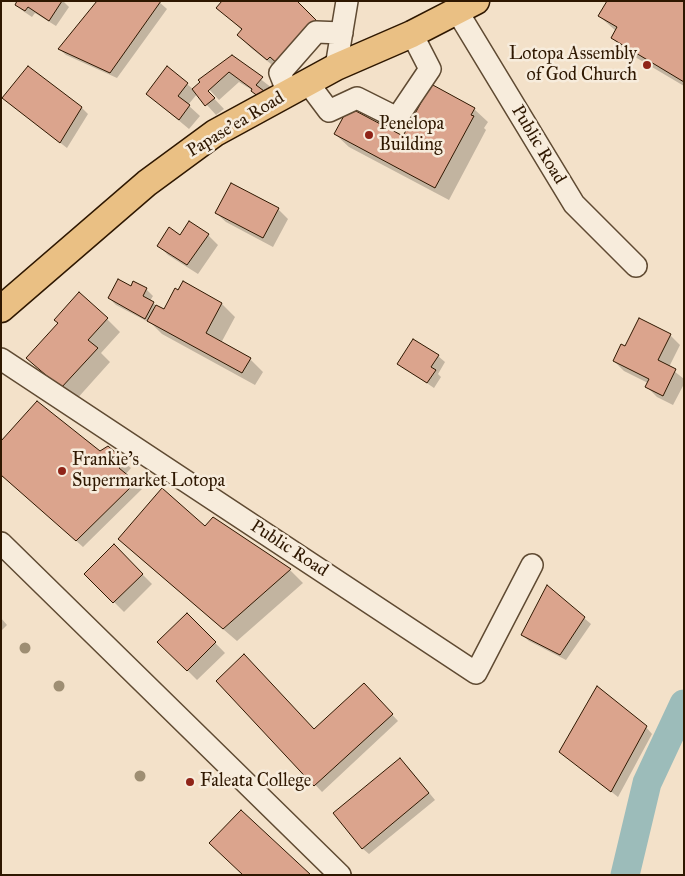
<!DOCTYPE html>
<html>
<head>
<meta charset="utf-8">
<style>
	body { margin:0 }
	#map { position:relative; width:685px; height:876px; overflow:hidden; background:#f3e1c9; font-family:"IM FELL Great Primer",serif }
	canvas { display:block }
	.frame { position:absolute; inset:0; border:2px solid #2e1700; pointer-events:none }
</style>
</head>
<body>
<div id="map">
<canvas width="685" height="876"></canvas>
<div class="frame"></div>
</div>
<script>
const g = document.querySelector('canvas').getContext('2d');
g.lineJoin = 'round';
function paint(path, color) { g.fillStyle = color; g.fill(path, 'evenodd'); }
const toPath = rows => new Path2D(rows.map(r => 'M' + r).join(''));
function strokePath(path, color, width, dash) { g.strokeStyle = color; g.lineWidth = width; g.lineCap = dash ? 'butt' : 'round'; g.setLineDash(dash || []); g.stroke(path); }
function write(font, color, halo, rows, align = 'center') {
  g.font = font + ' "IM FELL Great Primer",serif'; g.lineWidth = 5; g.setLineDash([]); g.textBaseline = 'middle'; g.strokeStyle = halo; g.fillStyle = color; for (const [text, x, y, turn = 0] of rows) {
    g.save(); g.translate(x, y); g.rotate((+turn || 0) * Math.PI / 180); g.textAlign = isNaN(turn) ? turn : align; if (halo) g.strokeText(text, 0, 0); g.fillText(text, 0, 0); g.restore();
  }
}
paint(toPath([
	[19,1,63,1,69,7,56,26,35,13,32,17,23,11,16,5],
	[158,1,167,9,117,78,66,55,59,49],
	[684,1,684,86,625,51,612,37,616,31,599,16],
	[218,8,306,10,328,34,293,77,281,72,251,48,238,35,242,30],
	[232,57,272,88,266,95,252,90,239,82,219,100,207,87,205,88,209,93,224,109,216,115,197,94,188,105,200,116,189,129,147,94,167,68,193,89],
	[10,104,82,108,88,114,67,148],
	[474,109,488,122,484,128,486,130,449,200,349,147,335,134,404,138],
	[278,209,288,219,273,247,226,222,216,213],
	[208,235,218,245,198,274,168,255,158,245,180,237],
	[183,283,222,304,235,317,221,343,250,359,263,372,255,385,162,334,152,324,116,305,109,298,131,288,146,289,153,296,150,301,164,311],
	[107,319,120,332,101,353,110,362,75,401,41,371],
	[670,335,680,345,669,367,684,379,684,384,673,405,657,397,647,387,648,383,624,371,614,361],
	[438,356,445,362,438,374,441,377,434,388,399,364],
	[108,448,131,468,125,475,142,489,83,547,1,474,100,453],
	[213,519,290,570,303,583,237,641,133,552,205,527],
	[114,546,152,584,124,612,86,574],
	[187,614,225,653,197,680,159,642],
	[1,618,7,625,1,631],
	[584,618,591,624,566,660,529,641,522,635],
	[218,681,314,730,370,691,398,721,322,792],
	[646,727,652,734,618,797,561,752],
	[407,766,435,800,369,854,362,848]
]), '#0003');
strokePath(toPath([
	[625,875,647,783,684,704]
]), '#9cbcba', 29);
const building = toPath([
	[17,1,62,1,49,21,28,7,25,11,15,5,17,1],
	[97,1,161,1,110,73,58,49,97,1],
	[222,1,297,1,316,20,279,65,270,57,267,60,237,35,242,29,216,8,222,1],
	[607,1,684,1,684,82,611,38,617,27,598,16,607,1],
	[232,55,263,77,256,85,264,91,259,97,251,91,252,89,229,72,208,91,215,98,205,106,192,89,200,82,198,80,232,55],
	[28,66,82,107,60,143,2,98,28,66],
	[167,66,188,83,178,96,190,105,179,120,146,94,167,66],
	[431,84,475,108,471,115,474,116,435,188,334,134,346,112,349,114,352,109,403,136,431,84],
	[231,183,279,208,263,238,215,213,231,183],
	[189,221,209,234,187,265,157,246,169,227,180,235,189,221],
	[118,279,131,286,133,281,147,288,143,296,154,302,145,319,108,298,118,279],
	[183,281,222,303,206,333,251,358,242,373,147,321,156,305,164,309,175,288,178,290,183,281],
	[79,292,108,318,88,340,98,348,61,388,26,358,58,323,54,320,79,292],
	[639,318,671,334,658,360,676,369,663,396,645,387,649,379,613,361,621,344,625,346,639,318],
	[413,339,439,355,431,367,436,370,427,383,397,364,413,339],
	[37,401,100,451,108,446,125,461,119,468,136,482,76,541,1,475,1,441,37,401],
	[162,488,205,526,213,517,291,569,223,629,118,539,162,488],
	[114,544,143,574,113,603,84,574,114,544],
	[547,585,585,617,560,655,521,635,547,585],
	[187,613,216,642,187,671,157,642,187,613],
	[244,654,314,729,364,683,393,714,314,786,216,681,244,654],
	[597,686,647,726,611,792,559,752,597,686],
	[400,758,429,793,362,849,333,813,400,758],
	[241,810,311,875,243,875,209,843,241,810]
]);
paint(building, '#dba48d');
strokePath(building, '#2e1700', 1);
const minor = toPath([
	[457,11,574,204,636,266],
	[336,67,347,1],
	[308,83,329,111,357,98,397,118,430,69,412,34],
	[288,93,280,73,316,32,342,33],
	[1,359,476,673,532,565],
	[1,543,340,875]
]);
const major = toPath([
	[1,309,147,183,215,133,336,67,412,34,476,1]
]);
strokePath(minor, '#5f4a32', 24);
strokePath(major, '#2e1700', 29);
strokePath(minor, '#f7ecdc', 21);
strokePath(major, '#eac084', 26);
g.fillStyle = '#9e8e73';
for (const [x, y] of [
	[25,648],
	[59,686],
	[140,776]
]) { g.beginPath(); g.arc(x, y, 5.5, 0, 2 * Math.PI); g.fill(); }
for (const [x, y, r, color] of [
	[647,65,5,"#8f2418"],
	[369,135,5,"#8f2418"],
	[62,471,5,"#8f2418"],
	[190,782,5,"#8f2418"]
]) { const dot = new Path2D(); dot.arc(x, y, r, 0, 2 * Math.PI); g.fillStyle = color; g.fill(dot); strokePath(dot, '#f7ecdc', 2); }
write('18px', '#2e1700', '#f7ecdc', [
	["Lotopa Assembly",637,55,"right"],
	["of God Church",637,76,"right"],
	["Penelopa",379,125],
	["Building",379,146],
	["Frankie's",72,461],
	["Supermarket Lotopa",72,482],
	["Faleata College",200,782]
], 'left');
write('18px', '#2e1700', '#f7ecdc', [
	["Papase'ea Road",236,125,-31],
	["Public Road",538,145,59],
	["Public Road",289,549,33]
]);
</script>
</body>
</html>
